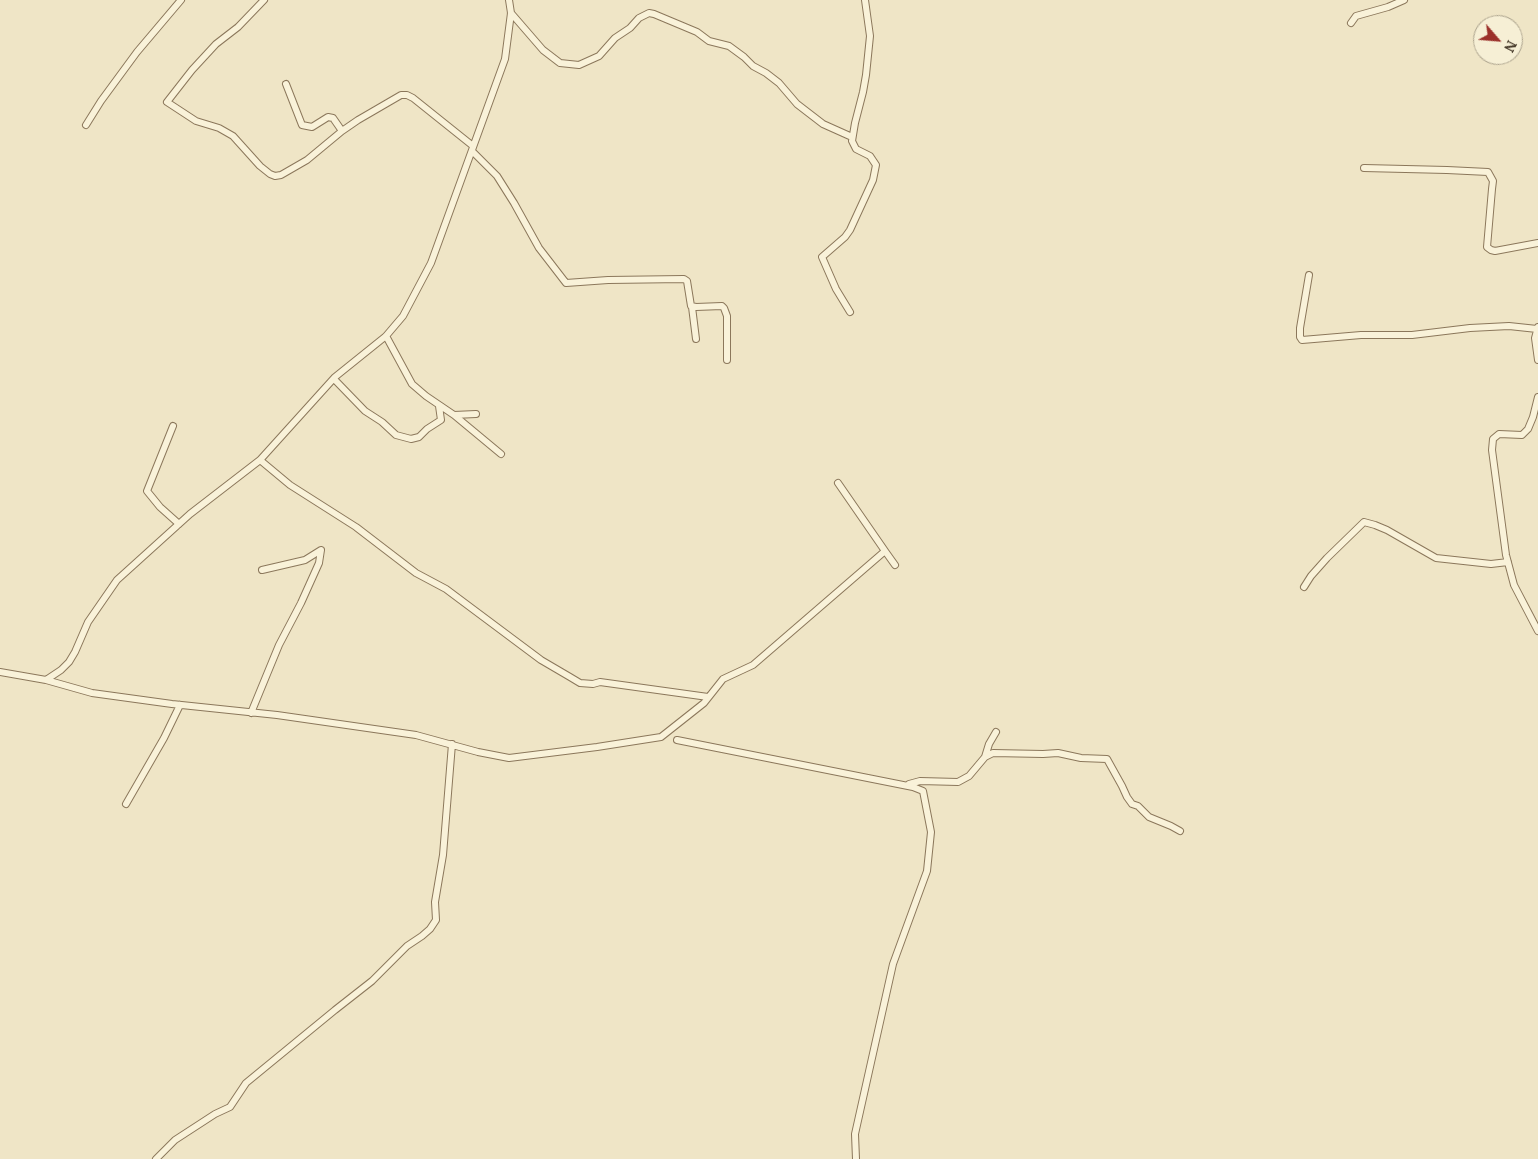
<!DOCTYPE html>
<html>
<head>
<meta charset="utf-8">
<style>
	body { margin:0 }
	#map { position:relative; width:1538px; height:1159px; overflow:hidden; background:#efe5c6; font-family:"PT Serif",serif }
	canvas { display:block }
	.north { position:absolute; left:1473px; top:15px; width:50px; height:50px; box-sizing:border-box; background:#f6efd5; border:1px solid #aba28c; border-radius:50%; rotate:117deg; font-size:14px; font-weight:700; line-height:20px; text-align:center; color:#3b2e1f }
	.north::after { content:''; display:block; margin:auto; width:18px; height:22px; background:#9b302a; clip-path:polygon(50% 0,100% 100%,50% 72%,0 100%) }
</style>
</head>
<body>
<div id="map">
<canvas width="1538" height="1159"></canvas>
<div class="north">N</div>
</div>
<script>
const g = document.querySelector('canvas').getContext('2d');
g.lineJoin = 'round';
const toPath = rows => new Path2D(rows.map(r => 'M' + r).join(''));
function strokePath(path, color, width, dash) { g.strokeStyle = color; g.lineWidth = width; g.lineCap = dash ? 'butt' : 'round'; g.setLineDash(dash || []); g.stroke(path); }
const street = toPath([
	[264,0,238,27,216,44,192,70,167,102,196,121,219,128,233,136,260,166,270,174,275,176,281,175,307,160,342,131,358,120,401,95,407,95,413,98,473,146],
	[511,13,543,50,560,63,579,65,599,56,615,38,630,28,639,18,649,13,654,14,697,32,709,41,729,46,744,57,753,66,766,73,779,83,797,104,823,124,852,137],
	[1351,23,1356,16,1388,7,1404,0],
	[286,84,302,125,312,127,328,117,333,118,342,131],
	[86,125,101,101,137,52,181,0],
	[472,151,497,176,514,203,539,248,566,283,608,280,684,279,687,281,691,306,696,307,722,306,724,308,727,316,727,360],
	[1364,168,1447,170,1488,172,1493,181,1492,189,1487,247,1491,250,1495,251,1538,243],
	[1309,275,1300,328,1300,337,1302,340,1361,335,1412,335,1470,328,1509,326,1537,329],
	[692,307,696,339],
	[850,312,836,289,822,257,845,237,850,230,873,180,876,165,870,156,856,149,852,141,855,123,863,92,866,75,870,36,865,0],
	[1538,327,1535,338,1538,360],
	[386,336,412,384,426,396,454,415,476,414],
	[334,379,365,411,382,422,396,435,411,439,419,437,427,429,441,420,439,406],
	[1538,397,1533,417,1528,429,1522,435,1499,434,1493,439,1492,450,1506,555,1514,585,1538,631],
	[454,415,501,454],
	[173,426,147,491,160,507,179,524],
	[260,460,290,485,356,527,416,573,446,589,541,660,570,677,580,683,593,684,600,682,708,697],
	[838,483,885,551],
	[1304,587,1311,576,1327,558,1364,522,1375,525,1387,530,1436,558,1491,564,1508,562],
	[0,672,46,680,61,670,69,662,75,652,88,622,117,580,190,514,260,460,335,377,386,336,403,316,431,263,505,59,511,13,509,0],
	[46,680,92,693,172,704,277,715,416,735,478,752,509,758,597,747,661,737,704,703,723,679,753,665,885,551,895,565],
	[251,713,279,645,301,603,319,563,321,550,305,560,262,570],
	[677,740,913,787,923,791,931,832,927,871,893,964,855,1134,856,1159],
	[985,757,993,753,1043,754,1058,753,1081,758,1107,759,1122,786,1127,797,1132,804,1138,806,1149,817,1171,826,1180,831],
	[912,786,909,784,920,781,958,782,969,776,985,757,989,744,996,732],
	[126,804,164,738,180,705],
	[156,1159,175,1140,215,1114,230,1107,246,1083,335,1010,372,981,407,946,422,936,430,929,436,920,435,902,443,855,452,744]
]);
strokePath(street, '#8b775b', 8);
strokePath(street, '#f9f2d9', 6);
</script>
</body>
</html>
